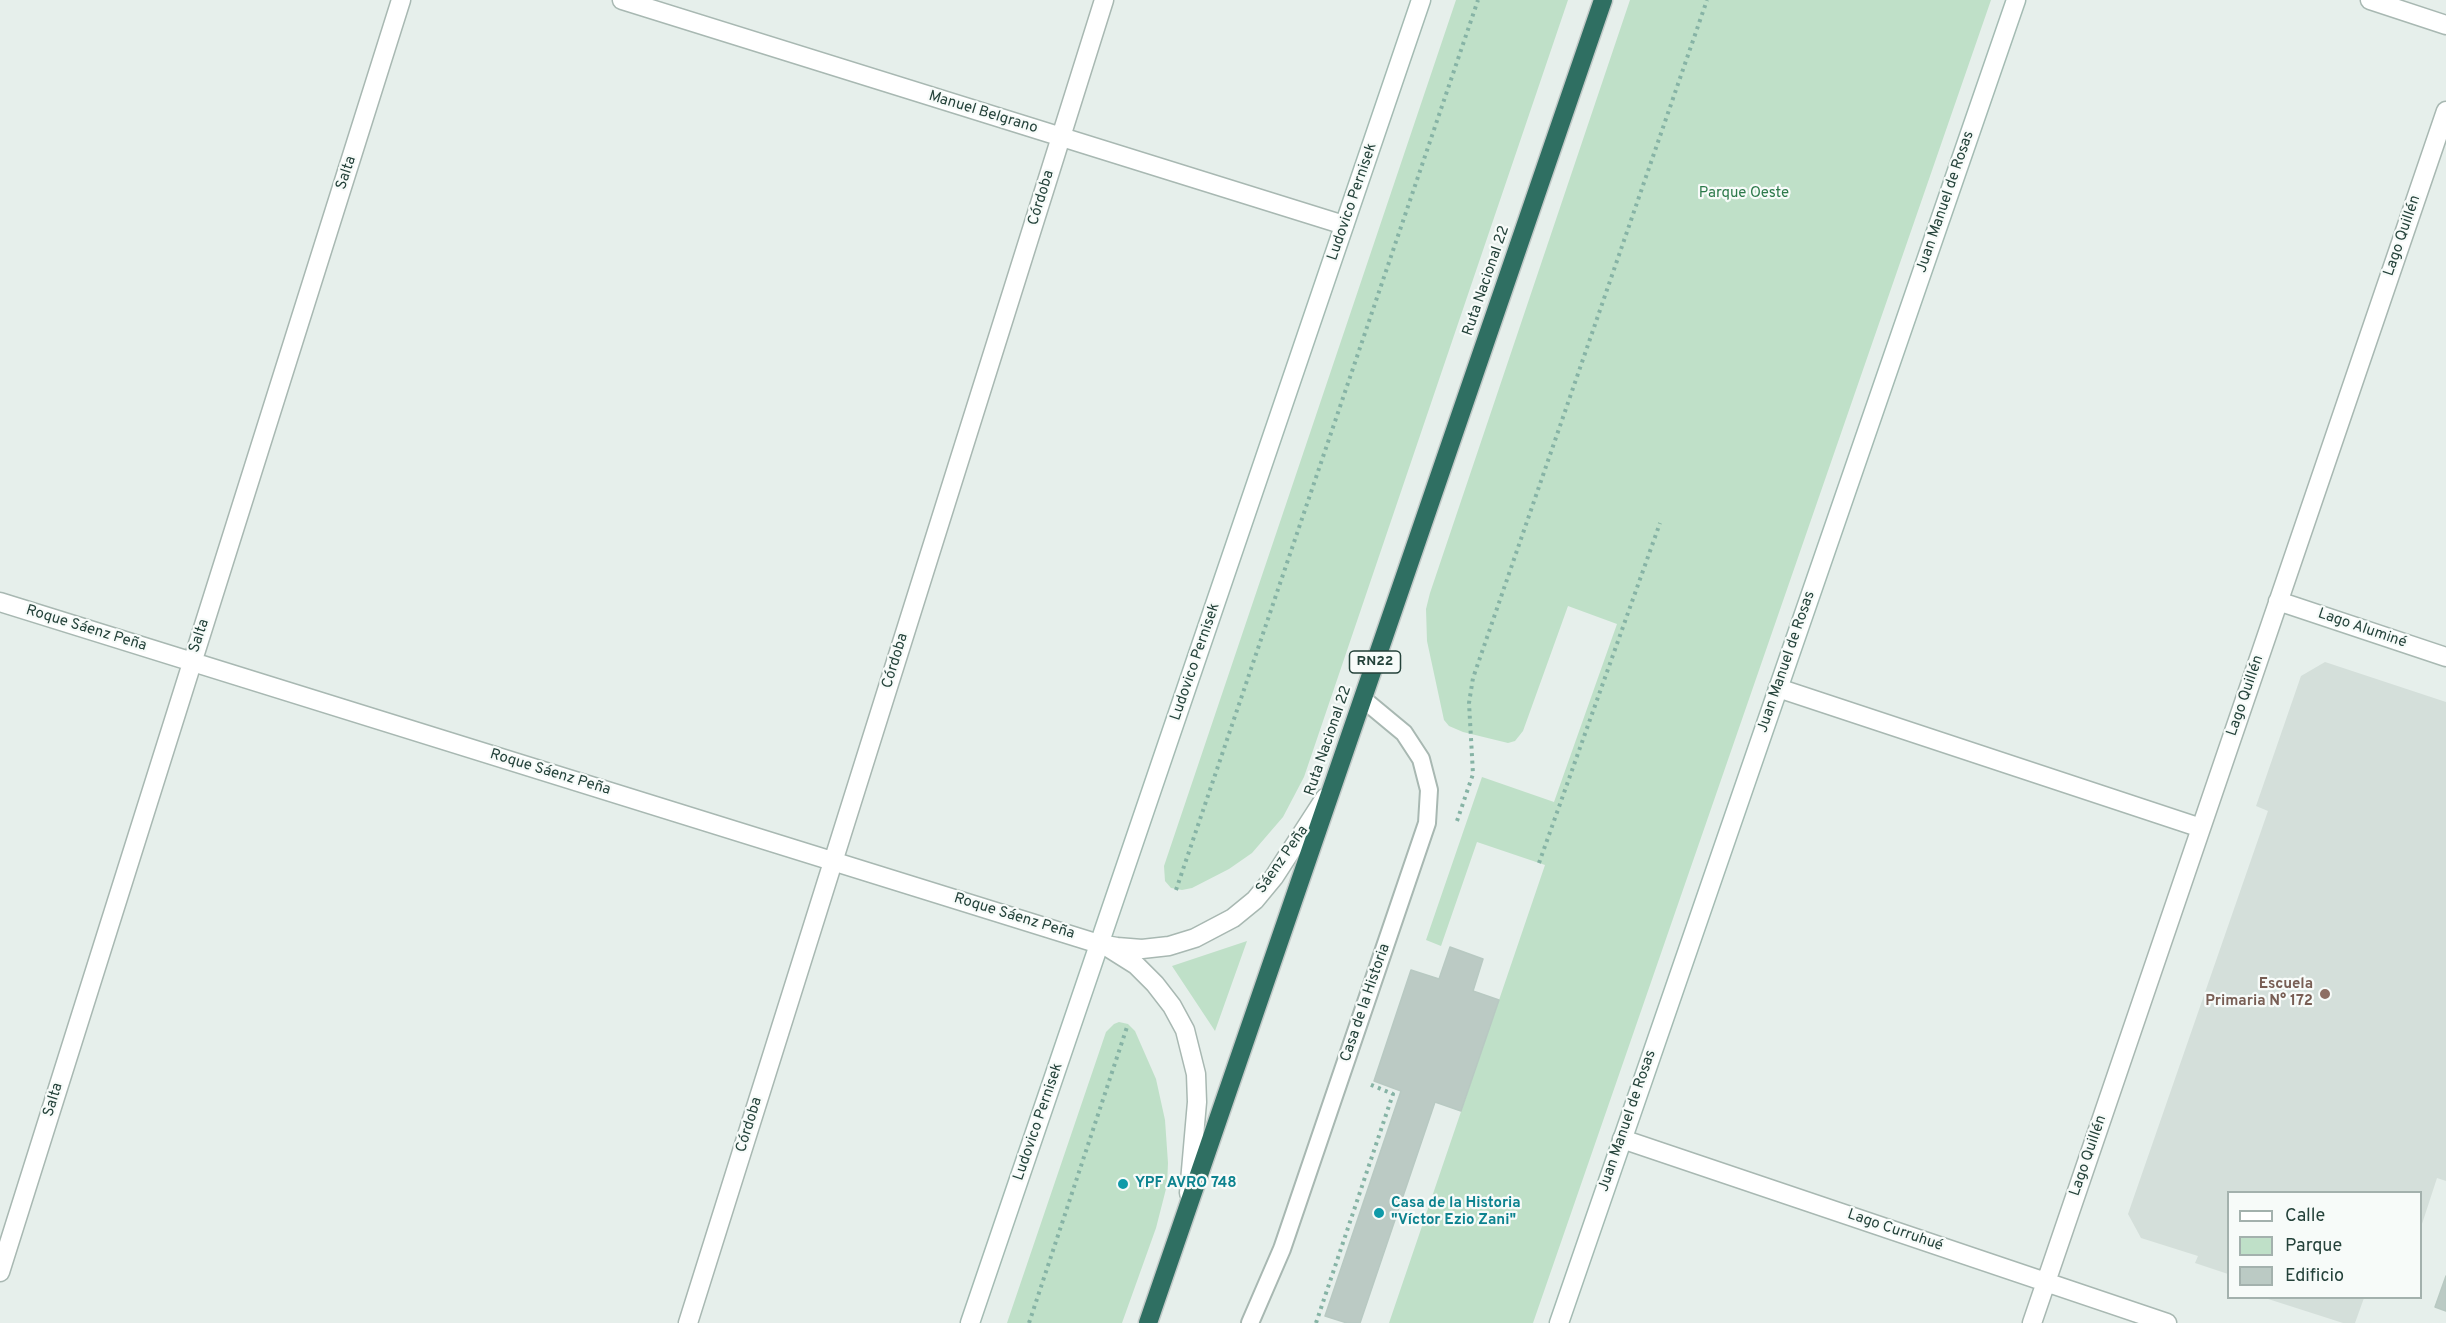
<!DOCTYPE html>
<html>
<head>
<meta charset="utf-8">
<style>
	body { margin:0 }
	#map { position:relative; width:2446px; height:1323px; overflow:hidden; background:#e6efeb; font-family:Overpass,sans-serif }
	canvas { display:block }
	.legend { position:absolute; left:2227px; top:1191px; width:195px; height:108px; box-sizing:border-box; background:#f7fbf9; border:2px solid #a3b1ad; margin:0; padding:8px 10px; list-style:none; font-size:18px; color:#24423a }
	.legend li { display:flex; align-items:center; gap:12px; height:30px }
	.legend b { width:30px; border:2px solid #a3b1ad }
</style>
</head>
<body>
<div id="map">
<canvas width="2446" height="1323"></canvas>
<ul class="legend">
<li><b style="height:8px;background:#fff"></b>Calle</li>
<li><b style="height:16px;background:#bfe0c8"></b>Parque</li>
<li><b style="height:16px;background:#bbcac4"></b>Edificio</li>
</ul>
</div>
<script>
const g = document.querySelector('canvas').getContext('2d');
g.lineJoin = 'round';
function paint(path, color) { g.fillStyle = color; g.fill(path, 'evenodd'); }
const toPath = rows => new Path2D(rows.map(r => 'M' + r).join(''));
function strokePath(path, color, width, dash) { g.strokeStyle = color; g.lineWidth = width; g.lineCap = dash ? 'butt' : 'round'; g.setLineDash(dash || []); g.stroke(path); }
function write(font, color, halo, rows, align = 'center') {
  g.font = font + ' Overpass,sans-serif'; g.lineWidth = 4.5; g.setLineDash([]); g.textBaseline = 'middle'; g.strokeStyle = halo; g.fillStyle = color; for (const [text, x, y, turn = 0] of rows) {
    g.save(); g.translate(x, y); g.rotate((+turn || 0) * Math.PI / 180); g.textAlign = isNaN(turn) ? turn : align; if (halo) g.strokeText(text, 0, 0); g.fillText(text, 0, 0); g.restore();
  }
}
paint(toPath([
	[2325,662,2446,702,2446,1181,2437,1178,2421,1227,2420,1192,2228,1192,2228,1274,2195,1263,2198,1256,2141,1238,2128,1214,2268,811,2256,806,2301,676],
	[2265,1298,2364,1298,2355,1323,2343,1323]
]), '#d4dfda');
paint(toPath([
	[1456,0,1568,0,1304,777,1283,817,1252,853,1229,869,1192,888,1182,890,1171,888,1165,881,1164,866],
	[1630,0,1991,0,1533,1323,1389,1323,1545,865,1477,842,1441,946,1426,940,1482,777,1554,802,1617,624,1568,606,1523,731,1515,741,1508,743,1463,732,1449,726,1444,720,1427,641,1426,609,1430,593],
	[1247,941,1215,1031,1172,966],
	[1119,1022,1128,1024,1135,1031,1156,1079,1165,1120,1168,1163,1167,1185,1156,1228,1122,1323,1007,1323,1106,1032,1114,1024]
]), '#bfe0c8');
const building = toPath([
	[1450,947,1483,959,1473,991,1499,1000,1461,1111,1435,1102,1360,1323,1347,1323,1325,1316,1401,1091,1374,1081,1411,970,1439,979,1450,947],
	[2446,1276,2446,1311,2435,1307,2446,1276]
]);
paint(building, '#bbcac4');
strokePath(building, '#b8c9c2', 1.5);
const lane = toPath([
	[1250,1323,1282,1249,1427,823,1429,790,1421,759,1404,733,1363,699]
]);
const street = toPath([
	[622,0,1344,225],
	[2370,0,2446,25],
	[2278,601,2446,657],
	[0,602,1099,944,1117,947,1142,949,1169,946,1195,938,1233,918,1255,900,1274,877,1325,798],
	[1778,688,2201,828],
	[1109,948,1136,965,1155,984,1172,1006,1185,1030,1196,1074,1197,1102,1189,1193],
	[1622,1139,2167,1323],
	[0,1272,401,0],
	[688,1323,1104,0],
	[2032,1323,2446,111]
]);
const secondary = toPath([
	[970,1323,1421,0],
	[1559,1323,2016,0]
]);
const highway = toPath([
	[1148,1323,1603,0]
]);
strokePath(lane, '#a8b8b2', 20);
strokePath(street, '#a8b8b2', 21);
strokePath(secondary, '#a4bbb3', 21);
strokePath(highway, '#c2cac8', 21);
strokePath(toPath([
	[1457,821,1473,774,1469,703,1473,678,1707,0],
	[1539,863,1660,523],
	[1176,890,1478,0],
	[1029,1323,1128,1024],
	[1316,1323,1393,1094,1369,1084]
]), '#86b3a5', 4, [3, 4.5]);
strokePath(lane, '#fff', 16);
strokePath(street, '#fff', 18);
strokePath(secondary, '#fff', 18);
strokePath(highway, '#2f6f62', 18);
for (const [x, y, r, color] of [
	[2325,994,6,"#8d6e63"],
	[1123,1184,6,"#0f9aa8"],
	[1379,1213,6,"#0f9aa8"]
]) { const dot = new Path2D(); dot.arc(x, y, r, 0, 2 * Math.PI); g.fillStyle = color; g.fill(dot); strokePath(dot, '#f7fbf9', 2); }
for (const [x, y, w] of [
	[1375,662,51]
]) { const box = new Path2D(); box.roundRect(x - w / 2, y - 11, w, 22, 4.5); g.fillStyle = '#f7fbf9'; g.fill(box); strokePath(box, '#24423a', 1.5); }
write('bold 14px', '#24423a', null, [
	["RN22",1375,662]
]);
write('15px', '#24423a', '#f7fbf9', [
	["Manuel Belgrano",983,113,17],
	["Salta",347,173,-72],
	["Córdoba",1042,198,-73],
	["Ludovico Pernisek",1353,202,-71],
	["Juan Manuel de Rosas",1946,202,-71],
	["Lago Quillén",2403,236,-71],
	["Ruta Nacional 22",1487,281,-71],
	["Roque Sáenz Peña",86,629,17],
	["Lago Aluminé",2362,629,19],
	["Salta",200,636,-72],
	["Córdoba",896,661,-73],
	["Ludovico Pernisek",1196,662,-71],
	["Juan Manuel de Rosas",1787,662,-71],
	["Lago Quillén",2246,696,-71],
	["Ruta Nacional 22",1329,741,-71],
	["Roque Sáenz Peña",550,773,17],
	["Sáenz Peña",1283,860,-55],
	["Roque Sáenz Peña",1014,917,17],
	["Casa de la Historia",1366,1003,-71],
	["Salta",54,1100,-73],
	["Juan Manuel de Rosas",1628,1121,-71],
	["Ludovico Pernisek",1039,1122,-71],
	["Córdoba",750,1125,-73],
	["Lago Quillén",2089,1156,-71],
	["Lago Curruhué",1895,1231,19]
]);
write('15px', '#2d7a4b', '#f7fbf9', [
	["Parque Oeste",1744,194]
]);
write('bold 15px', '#785e54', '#f7fbf9', [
	["Escuela",2313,985],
	["Primaria N° 172",2313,1002]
], 'right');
write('bold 15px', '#0d838f', '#f7fbf9', [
	["YPF AVRO 748",1135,1184],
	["Casa de la Historia",1391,1204],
	["\"Víctor Ezio Zani\"",1391,1221]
], 'left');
</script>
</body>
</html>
